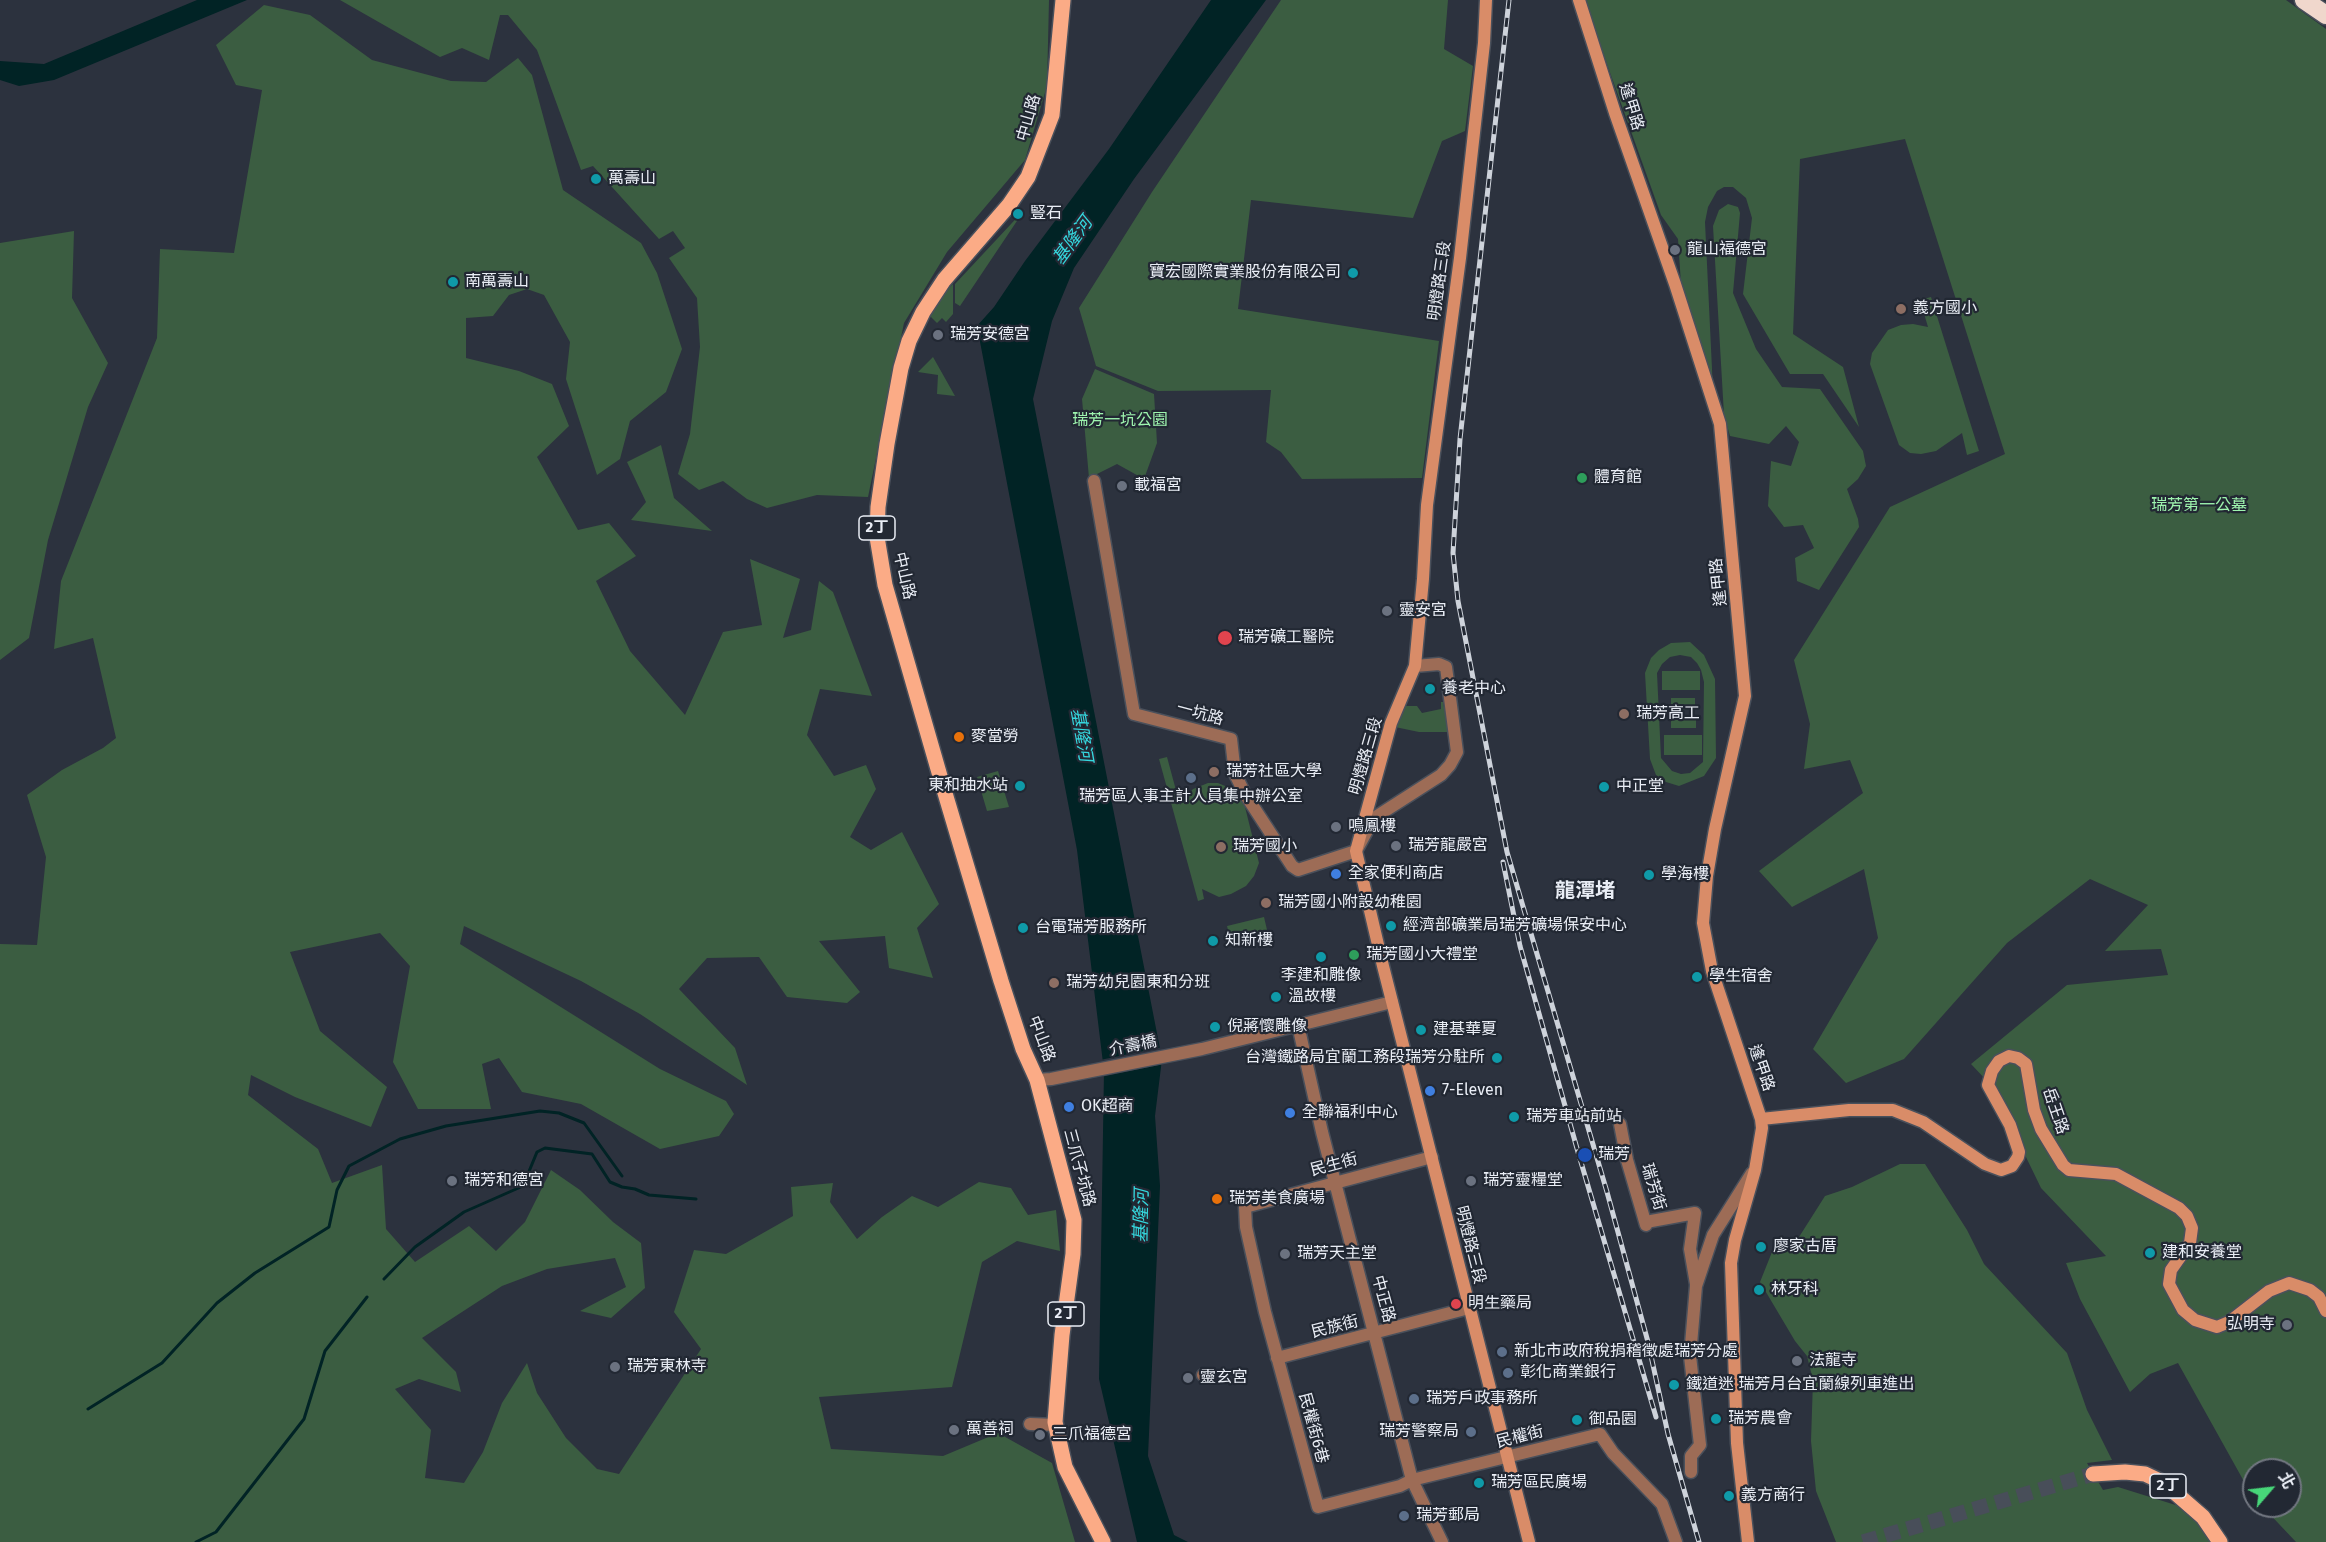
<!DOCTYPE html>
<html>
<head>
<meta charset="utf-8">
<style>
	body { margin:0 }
	#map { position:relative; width:2326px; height:1542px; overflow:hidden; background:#2c323e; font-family:"Fira Sans","Noto Sans TC",sans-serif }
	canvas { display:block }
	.north { position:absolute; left:2242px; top:1458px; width:60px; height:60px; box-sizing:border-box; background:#222833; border:2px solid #727781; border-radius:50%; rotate:62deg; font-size:16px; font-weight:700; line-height:24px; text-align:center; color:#e9edf5 }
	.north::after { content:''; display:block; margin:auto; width:21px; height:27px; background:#47d779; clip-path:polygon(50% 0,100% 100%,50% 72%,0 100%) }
</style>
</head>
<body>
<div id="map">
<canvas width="2326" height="1542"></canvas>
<div class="north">北</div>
</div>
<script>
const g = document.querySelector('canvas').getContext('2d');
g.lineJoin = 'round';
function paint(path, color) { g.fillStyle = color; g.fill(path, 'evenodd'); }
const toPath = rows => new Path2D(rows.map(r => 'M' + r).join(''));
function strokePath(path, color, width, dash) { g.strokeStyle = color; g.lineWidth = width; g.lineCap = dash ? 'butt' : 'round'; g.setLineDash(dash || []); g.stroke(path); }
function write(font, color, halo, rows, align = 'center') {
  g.font = font + ' "Fira Sans","Noto Sans TC",sans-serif'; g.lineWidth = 4.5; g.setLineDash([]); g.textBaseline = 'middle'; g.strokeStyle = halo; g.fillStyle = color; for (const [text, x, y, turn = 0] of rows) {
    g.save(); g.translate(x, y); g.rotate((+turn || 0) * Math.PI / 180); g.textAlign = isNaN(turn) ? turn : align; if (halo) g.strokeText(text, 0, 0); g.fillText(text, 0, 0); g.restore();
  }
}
paint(toPath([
	[340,0,1049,0,1047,86,1025,160,947,252,904,323,868,497,817,495,767,508,747,499,723,481,699,490,678,474,690,434,700,347,697,298,669,258,685,248,673,231,659,239,593,166,581,170,537,50,508,15,500,15,489,60,462,48,440,57],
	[1281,0,1448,0,1444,49,1473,66,1465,131,1442,141,1413,218,1251,200,1238,309,1439,341,1422,478,1302,479,1281,452,1266,442,1271,390,1158,391,1096,366,1079,308,1152,192],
	[1584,0,2286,0,2326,29,2326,1542,2296,1542,2262,1506,2290,1506,2290,1470,2254,1470,2254,1498,2251,1494,2178,1363,2150,1374,2130,1392,2080,1299,2066,1263,2106,1256,2041,1188,2025,1155,2003,1098,1971,1064,2067,985,2168,975,2161,949,2105,951,2148,905,2090,879,2007,943,1904,1059,1846,1083,1813,1049,1878,938,1864,869,1792,907,1759,871,1863,793,1850,760,1804,769,1810,724,1794,660,1890,507,2005,454,1905,139,1800,159,1793,334,1843,367,1859,427,1823,374,1790,374,1743,294,1752,218,1746,198,1733,187,1724,187,1717,191,1708,207,1705,222,1713,390,1681,284,1678,239,1661,215],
	[264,5,310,15,372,60,451,81,486,82,518,58,532,75,563,190,641,243,657,273,682,349,666,392,630,421,620,459,597,475,566,379,570,342,544,295,527,289,509,295,493,316,466,318,466,358,519,371,552,384,569,426,537,457,578,530,609,523,636,556,596,581,630,651,685,715,723,632,762,625,750,559,800,579,783,638,811,630,819,581,833,592,872,696,820,689,807,735,834,776,866,765,876,789,850,837,871,850,902,832,939,904,917,928,933,978,889,968,885,936,819,941,860,992,847,1003,787,997,759,957,707,958,679,989,735,1048,747,1085,640,1014,581,981,464,926,460,944,660,1069,726,1101,734,1114,719,1136,660,1149,581,1104,522,1092,499,1058,482,1064,491,1109,418,1109,393,1062,410,966,380,933,290,952,320,1031,387,1087,371,1127,295,1097,251,1075,248,1095,318,1149,332,1183,382,1165,386,1229,415,1262,469,1226,496,1251,525,1222,551,1170,580,1190,613,1222,641,1243,645,1288,611,1318,580,1311,626,1287,615,1258,547,1269,502,1286,422,1338,456,1372,461,1392,419,1379,395,1389,431,1430,425,1478,464,1483,483,1452,502,1403,527,1363,537,1393,566,1438,597,1469,619,1474,701,1349,674,1312,694,1250,726,1254,793,1216,791,1187,833,1183,830,1202,857,1239,882,1217,912,1196,938,1207,979,1182,1011,1188,1028,1215,1056,1210,1060,1251,1017,1241,982,1262,952,1387,819,1397,831,1449,943,1456,998,1433,1052,1463,1075,1542,0,1542,0,944,37,945,46,857,27,795,62,770,103,748,116,738,93,638,54,649,61,581,157,338,160,249,234,253,262,90,236,85,216,45],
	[1728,204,1738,207,1740,213,1733,293,1756,349,1782,387,1820,389,1863,451,1866,466,1858,479,1847,489,1858,519,1859,527,1819,590,1797,581,1795,558,1814,548,1803,525,1784,527,1768,506,1771,461,1791,466,1799,442,1786,426,1769,444,1730,436,1724,415,1713,226,1719,210],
	[1025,209,960,306,955,303,955,284],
	[74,231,72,298,108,363,88,407,48,540,29,638,0,660,0,243],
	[953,284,953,314,946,322,942,318,937,323,930,316,942,294],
	[1931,297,1979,451,1967,455,1962,433,1936,451,1921,454,1910,453,1899,445,1870,364,1872,353,1888,330,1901,325,1913,324,1928,327,1920,300],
	[933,357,955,396,937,394,938,375,918,372],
	[1095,369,1154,394,1157,443,1144,479,1117,464,1089,478,1082,399],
	[661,445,674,498,712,531,631,520,646,502,627,462],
	[1690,642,1704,655,1715,679,1716,758,1704,776,1679,786,1666,782,1656,775,1650,759,1645,673,1651,658,1659,650,1671,643],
	[1680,655,1691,657,1697,663,1701,670,1704,682,1703,762,1690,773,1681,774,1672,771,1661,758,1657,673,1662,664,1670,657],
	[1662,671,1700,671,1700,690,1662,690],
	[1671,698,1695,698,1695,709,1671,710],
	[1441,702,1443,702,1449,732,1419,732,1395,727,1405,706,1417,706,1422,713,1441,709],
	[1696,716,1696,728,1671,728,1671,717],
	[1664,735,1702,735,1702,755,1664,755],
	[1167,757,1180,805,1193,789,1208,783,1218,783,1237,791,1244,803,1259,863,1254,876,1246,886,1231,894,1219,897,1202,889,1204,899,1198,901,1159,759],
	[998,771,1009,807,987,811,977,777],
	[1264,917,1268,934,1231,942,1227,926],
	[1900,1164,1925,1164,1967,1230,1984,1264,2067,1353,2087,1410,2112,1460,2087,1463,2103,1490,2118,1487,2182,1507,2202,1526,2211,1542,1836,1542,1816,1491,1811,1441,1813,1380,1807,1356,1795,1341,1760,1282,1776,1242,1799,1237,1825,1196,1852,1187]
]), '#3b5d41');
paint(toPath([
	[197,0,247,0,54,80,19,86,0,80,0,61,44,64],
	[1211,0,1266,0,1134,179,1074,268,1052,321,1033,399,1162,1059,1155,1116,1160,1186,1148,1456,1174,1535,1188,1542,1137,1542,1099,1379,1104,1071,1077,850,977,326,994,307,1025,261,1109,149]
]), '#012325');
paint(toPath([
	[1163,1047,1164,1064,1101,1077,1100,1060]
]), '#2c323e');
strokePath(toPath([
	[384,1279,415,1247,464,1212,523,1186,537,1152,545,1148,592,1154,610,1182,622,1187,635,1189,649,1195,696,1199],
	[88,1409,162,1363,217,1303,255,1273,329,1227,337,1190,349,1166,400,1139,446,1126,540,1111,559,1113,584,1123,622,1176],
	[196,1542,216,1532,304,1419,325,1351,367,1297]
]), '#012325', 3);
strokePath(toPath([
	[1863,1542,2093,1474]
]), '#484e59', 15, [15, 8]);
const street = toPath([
	[1094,481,1134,714,1231,739,1235,774,1245,794,1292,866,1298,870,1356,851,1374,818,1441,775,1450,765,1457,752,1446,667,1439,664,1415,666],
	[1298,1025,1322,1132,1412,1480,1442,1542],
	[1037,1080,1051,1079,1202,1049,1392,1002],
	[1620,1124,1627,1160,1646,1225],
	[1432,1157,1245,1207,1246,1227,1265,1312,1318,1507,1400,1486,1412,1480,1600,1434,1613,1453,1662,1504,1676,1542],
	[1646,1222,1695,1213,1690,1249,1696,1284],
	[1277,1358,1469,1308],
	[1203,1375,1205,1375],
	[1030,1424,1056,1425],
	[1691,1472,1691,1456,1700,1445,1690,1356,1696,1286,1713,1235,1752,1173]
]);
const secondary = toPath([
	[1486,0,1484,43,1460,258,1427,505,1423,579,1415,666,1391,723,1356,851,1383,966,1529,1542],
	[1579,0,1615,113,1675,284,1720,424,1745,696,1715,829,1707,876,1703,923,1712,971,1761,1119,1762,1128,1755,1170,1735,1240,1731,1263,1737,1443,1748,1542],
	[1761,1119,1849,1110,1893,1110,1923,1122,1985,1164,2001,1170,2012,1166,2018,1157,2019,1152,2010,1125,1988,1085,1992,1071,1999,1061,2009,1056,2018,1058,2026,1064,2034,1110,2041,1129,2063,1165,2069,1170,2116,1174,2179,1208,2187,1216,2192,1228,2190,1243,2171,1270,2169,1284,2183,1310,2195,1320,2217,1327,2229,1322,2269,1291,2289,1283,2310,1290,2319,1297,2326,1311]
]);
const primary = toPath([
	[1063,0,1052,115,1028,177,1009,205,944,280,923,312,909,341,901,368,887,444,878,507,877,537,885,585,942,783,1001,981,1023,1049,1037,1080,1074,1220,1073,1254,1062,1335,1055,1422,1065,1467,1103,1542],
	[2093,1474,2125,1472,2145,1474,2164,1483,2203,1517,2220,1542]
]);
const highway = toPath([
	[2304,0,2326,15]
]);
strokePath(street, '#4a505b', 15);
strokePath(secondary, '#4a505b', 15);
strokePath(primary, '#4a505b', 18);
strokePath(highway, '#4a505b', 21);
strokePath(street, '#9d6c56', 12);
strokePath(secondary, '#d98c68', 12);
strokePath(primary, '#fbab86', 15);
strokePath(highway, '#f0d7cc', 18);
const rail = toPath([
	[1509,0,1460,439,1453,553,1458,601,1507,852,1607,1192,1648,1342,1668,1434,1699,1542],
	[1503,862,1520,946,1578,1152,1656,1417]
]);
strokePath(rail, '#ced3db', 5);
strokePath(rail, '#222833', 3, [9]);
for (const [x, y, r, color] of [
	[596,179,6,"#0f9aa8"],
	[1018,214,6,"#0f9aa8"],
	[1675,250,6,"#6b7280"],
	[1353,273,6,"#0f9aa8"],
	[453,282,6,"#0f9aa8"],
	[1901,309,6,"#8d6e63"],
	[938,335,6,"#6b7280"],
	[1582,478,6,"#2e9e5b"],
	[1122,486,6,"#6b7280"],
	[1387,611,6,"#6b7280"],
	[1225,638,8,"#e0444e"],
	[1430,689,6,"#0f9aa8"],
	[1624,714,6,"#8d6e63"],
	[959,737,6,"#e8710a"],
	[1214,772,6,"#8d6e63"],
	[1191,778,6,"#5c6f8a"],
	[1020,786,6,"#0f9aa8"],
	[1604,787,6,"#0f9aa8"],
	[1336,827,6,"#6b7280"],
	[1396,846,6,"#6b7280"],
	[1221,847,6,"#8d6e63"],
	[1336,874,6,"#3f7fe0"],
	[1649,875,6,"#0f9aa8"],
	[1266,903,6,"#8d6e63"],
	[1391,926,6,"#0f9aa8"],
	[1023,928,6,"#0f9aa8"],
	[1213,941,6,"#0f9aa8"],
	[1354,955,6,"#2e9e5b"],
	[1321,957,6,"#0f9aa8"],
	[1697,977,6,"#0f9aa8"],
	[1054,983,6,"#8d6e63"],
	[1276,997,6,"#0f9aa8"],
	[1215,1027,6,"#0f9aa8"],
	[1421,1030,6,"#0f9aa8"],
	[1497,1058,6,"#0f9aa8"],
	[1430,1091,6,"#3f7fe0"],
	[1069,1107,6,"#3f7fe0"],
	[1290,1113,6,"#3f7fe0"],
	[1514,1117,6,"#0f9aa8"],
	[1585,1155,8,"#1a4fb4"],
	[452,1181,6,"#6b7280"],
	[1471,1181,6,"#6b7280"],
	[1217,1199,6,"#e8710a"],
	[1761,1247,6,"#0f9aa8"],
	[2150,1253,6,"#0f9aa8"],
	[1285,1254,6,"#6b7280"],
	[1759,1290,6,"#0f9aa8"],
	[1456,1304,6,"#e0444e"],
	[2287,1325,6,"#6b7280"],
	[1502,1352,6,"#5c6f8a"],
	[1797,1361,6,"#6b7280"],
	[615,1367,6,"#6b7280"],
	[1508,1373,6,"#5c6f8a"],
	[1188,1378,6,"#6b7280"],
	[1674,1385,6,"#0f9aa8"],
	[1414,1399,6,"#5c6f8a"],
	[1716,1419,6,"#0f9aa8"],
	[1577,1420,6,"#0f9aa8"],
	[954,1430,6,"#6b7280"],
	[1471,1432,6,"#5c6f8a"],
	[1040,1435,6,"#6b7280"],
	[1479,1483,6,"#0f9aa8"],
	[1729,1496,6,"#0f9aa8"],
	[1404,1516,6,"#5c6f8a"]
]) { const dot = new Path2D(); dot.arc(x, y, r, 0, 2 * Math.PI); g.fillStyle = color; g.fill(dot); strokePath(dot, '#222833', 2); }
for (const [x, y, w] of [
	[877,528,36],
	[1066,1314,36],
	[2168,1486,36]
]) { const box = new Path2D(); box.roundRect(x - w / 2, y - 12, w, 24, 4.5); g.fillStyle = '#222833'; g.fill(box); strokePath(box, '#e9edf5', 1.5); }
write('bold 15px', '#e9edf5', null, [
	["2丁",877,528],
	["2丁",1066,1314],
	["2丁",2168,1486]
]);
write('16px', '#e9edf5', '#222833', [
	["逢甲路",1631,107,73],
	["中山路",1029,118,-74],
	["明燈路三段",1440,281,-82],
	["中山路",904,576,77],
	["逢甲路",1719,582,-96],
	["一坑路",1200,714,15],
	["明燈路三段",1366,756,-74],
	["中山路",1041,1039,69],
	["介壽橋",1133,1046,-11],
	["逢甲路",1761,1068,71],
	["岳王路",2055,1111,71],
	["民生街",1334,1165,-15],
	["三爪子坑路",1079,1168,75],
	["瑞芳街",1653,1187,73],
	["明燈路三段",1470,1245,76],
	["中正路",1383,1299,75],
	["民族街",1335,1327,-14],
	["民權街6巷",1313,1428,75],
	["民權街",1520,1437,-14]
]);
write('16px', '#e9edf5', '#222833', [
	["萬壽山",608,179],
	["豎石",1030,214],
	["龍山福德宮",1687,250],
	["寶宏國際實業股份有限公司",1341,273,"right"],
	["南萬壽山",465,282],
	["義方國小",1913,309],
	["瑞芳安德宮",950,335],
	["體育館",1594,478],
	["載福宮",1134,486],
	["靈安宮",1399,611],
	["瑞芳礦工醫院",1238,638],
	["養老中心",1442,689],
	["瑞芳高工",1636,714],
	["麥當勞",971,737],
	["瑞芳社區大學",1226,772],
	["東和抽水站",1008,786,"right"],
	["中正堂",1616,787],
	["瑞芳區人事主計人員集中辦公室",1191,797,"center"],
	["鳴鳳樓",1348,827],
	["瑞芳龍嚴宮",1408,846],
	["瑞芳國小",1233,847],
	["全家便利商店",1348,874],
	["學海樓",1661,875],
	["瑞芳國小附設幼稚園",1278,903],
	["經濟部礦業局瑞芳礦場保安中心",1403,926],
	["台電瑞芳服務所",1035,928],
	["知新樓",1225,941],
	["瑞芳國小大禮堂",1366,955],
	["李建和雕像",1321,976,"center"],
	["學生宿舍",1709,977],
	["瑞芳幼兒園東和分班",1066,983],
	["溫故樓",1288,997],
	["倪蔣懷雕像",1227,1027],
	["建基華夏",1433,1030],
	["台灣鐵路局宜蘭工務段瑞芳分駐所",1485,1058,"right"],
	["7-Eleven",1442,1091],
	["OK超商",1081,1107],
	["全聯福利中心",1302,1113],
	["瑞芳車站前站",1526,1117],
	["瑞芳",1598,1155],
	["瑞芳和德宮",464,1181],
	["瑞芳靈糧堂",1483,1181],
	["瑞芳美食廣場",1229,1199],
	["廖家古厝",1773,1247],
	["建和安養堂",2162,1253],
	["瑞芳天主堂",1297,1254],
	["林牙科",1771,1290],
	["明生藥局",1468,1304],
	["弘明寺",2275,1325,"right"],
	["新北市政府稅捐稽徵處瑞芳分處",1514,1352],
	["法龍寺",1809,1361],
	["瑞芳東林寺",627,1367],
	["彰化商業銀行",1520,1373],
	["靈玄宮",1200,1378],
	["鐵道迷 瑞芳月台宜蘭線列車進出",1686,1385],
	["瑞芳戶政事務所",1426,1399],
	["瑞芳農會",1728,1419],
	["御品園",1589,1420],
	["萬善祠",966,1430],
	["瑞芳警察局",1459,1432,"right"],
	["三爪福德宮",1052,1435],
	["瑞芳區民廣場",1491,1483],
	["義方商行",1741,1496],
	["瑞芳郵局",1416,1516]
], 'left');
write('16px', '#9ef4ae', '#222833', [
	["瑞芳一坑公園",1120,421],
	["瑞芳第一公墓",2199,506]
]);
write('italic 18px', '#35d8df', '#222833', [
	["基隆河",1073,241,-54],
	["基隆河",1081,735,80],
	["基隆河",1142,1216,-89]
]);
write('bold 20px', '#e9edf5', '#222833', [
	["龍潭堵",1585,891]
]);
</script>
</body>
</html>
